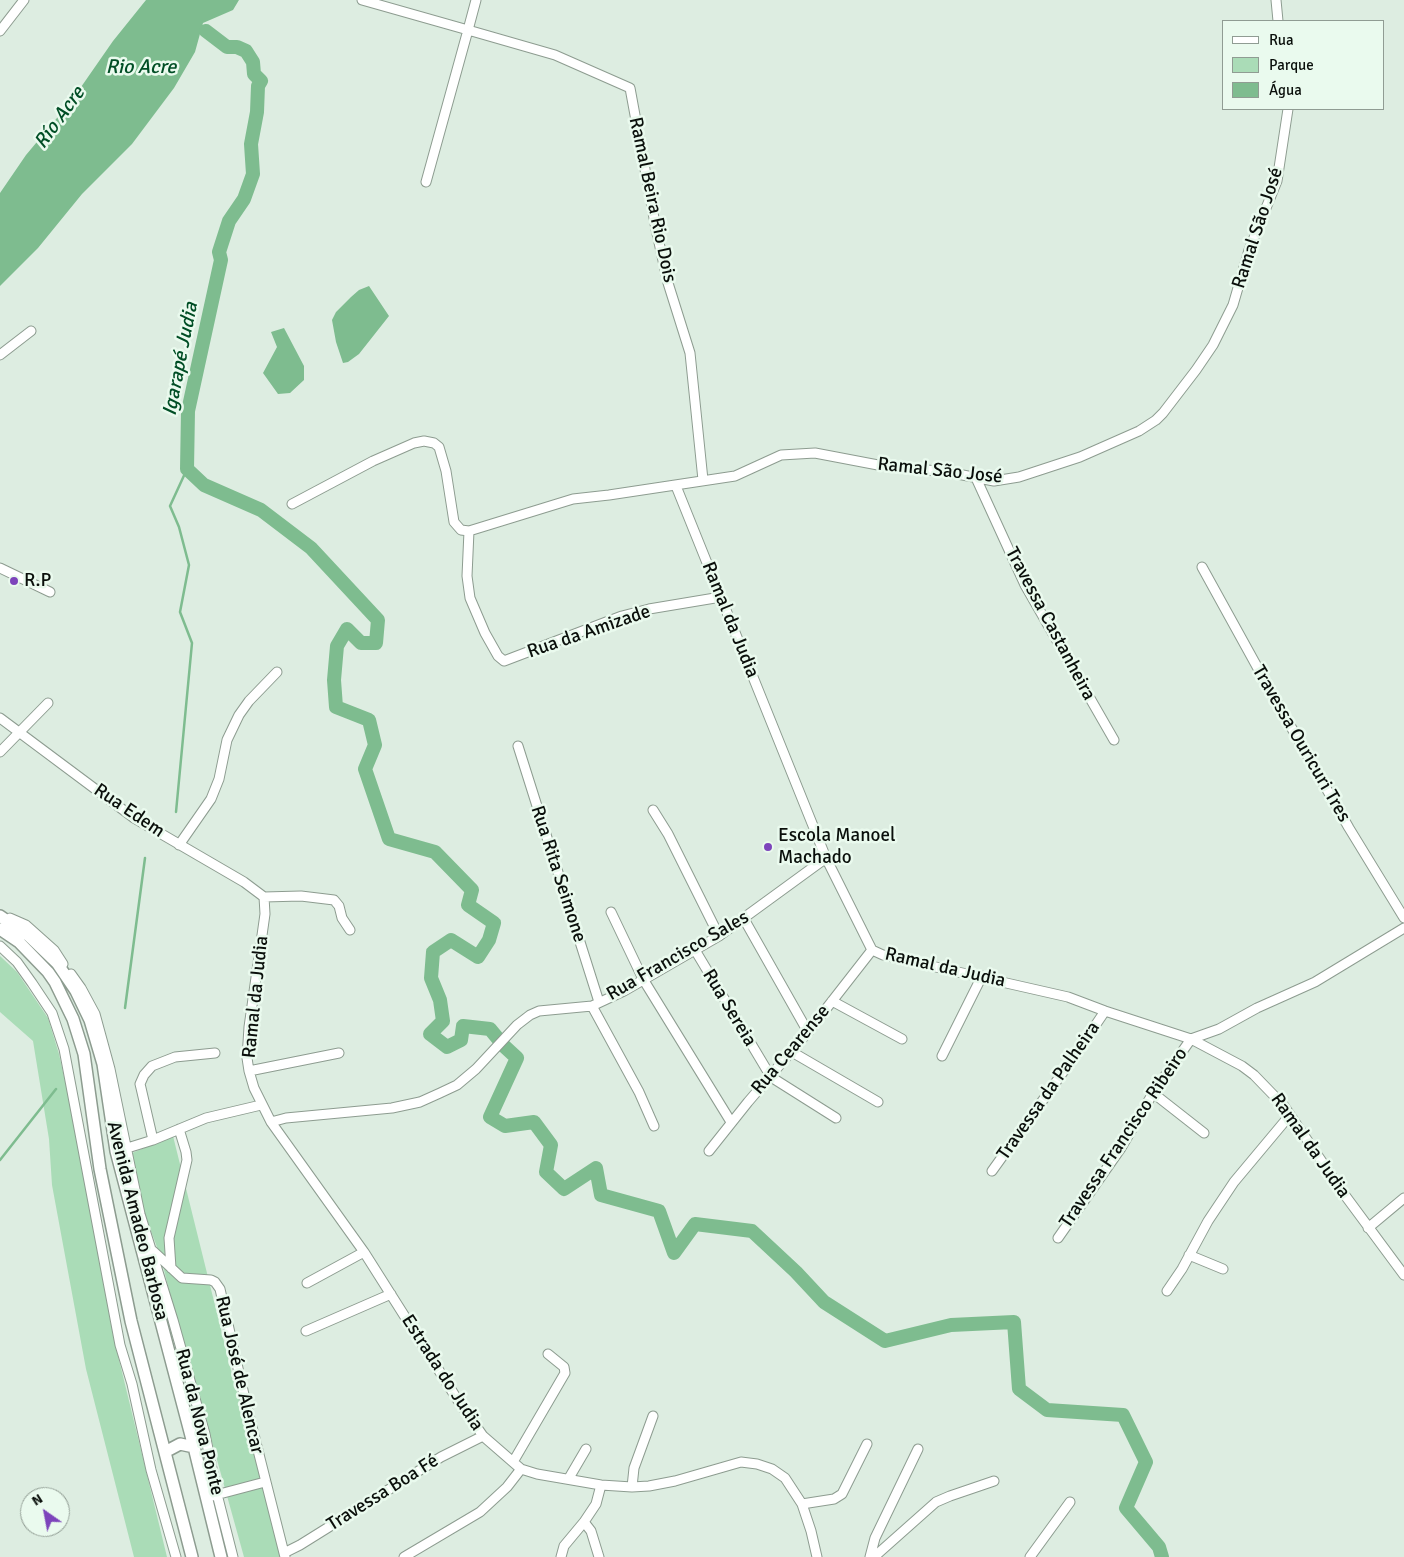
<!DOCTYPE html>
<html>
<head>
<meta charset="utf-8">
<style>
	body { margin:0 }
	#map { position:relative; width:1404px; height:1557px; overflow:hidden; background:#ddede1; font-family:Signika,sans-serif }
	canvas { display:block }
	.legend { position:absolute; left:1222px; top:20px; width:162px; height:90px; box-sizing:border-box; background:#eafaee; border:1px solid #909c93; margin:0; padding:6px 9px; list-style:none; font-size:15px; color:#0a0f0b }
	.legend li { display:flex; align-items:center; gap:10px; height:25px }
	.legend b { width:25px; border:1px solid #909c93 }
	.north { position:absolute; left:20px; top:1487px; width:50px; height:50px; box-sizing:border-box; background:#eafaee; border:1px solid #909c93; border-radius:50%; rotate:327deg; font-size:14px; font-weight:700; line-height:20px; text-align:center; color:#0a0f0b }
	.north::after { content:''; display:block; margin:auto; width:18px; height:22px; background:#7d44bb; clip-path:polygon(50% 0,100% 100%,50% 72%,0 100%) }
</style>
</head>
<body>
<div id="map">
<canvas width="1404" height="1557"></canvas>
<ul class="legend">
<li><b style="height:6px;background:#fff"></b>Rua</li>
<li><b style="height:14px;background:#aadcb7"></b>Parque</li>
<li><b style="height:14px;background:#7ebc8f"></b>Água</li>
</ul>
<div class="north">N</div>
</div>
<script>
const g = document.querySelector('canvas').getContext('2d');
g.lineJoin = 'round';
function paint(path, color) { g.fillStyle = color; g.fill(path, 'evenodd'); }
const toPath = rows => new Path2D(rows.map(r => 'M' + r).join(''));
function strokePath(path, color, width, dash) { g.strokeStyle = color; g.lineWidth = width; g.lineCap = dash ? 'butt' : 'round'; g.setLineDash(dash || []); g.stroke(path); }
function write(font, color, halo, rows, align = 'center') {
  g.font = font + ' Signika,sans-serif'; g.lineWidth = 5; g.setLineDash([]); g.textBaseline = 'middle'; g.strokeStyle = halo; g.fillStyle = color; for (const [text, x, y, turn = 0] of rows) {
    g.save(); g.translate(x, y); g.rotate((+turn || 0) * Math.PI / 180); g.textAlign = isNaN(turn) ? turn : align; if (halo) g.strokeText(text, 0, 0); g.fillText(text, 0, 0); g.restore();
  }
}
paint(toPath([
	[0,956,17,972,48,1018,59,1054,72,1113,113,1335,167,1557,134,1557,86,1369,52,1185,49,1139,33,1041,0,1012],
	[173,1136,234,1382,259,1466,280,1557,244,1557,214,1449,181,1338,161,1258,144,1212,132,1153]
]), '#aadcb7');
paint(toPath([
	[146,0,239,0,233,10,203,23,195,52,174,88,132,144,82,194,38,248,0,286,0,193,26,155,72,100,113,41],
	[369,286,389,316,359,354,348,362,343,363,336,342,332,320,336,312,351,297,359,290],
	[284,328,304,366,304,380,290,393,278,394,263,373,277,347,271,332]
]), '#7ebc8f');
strokePath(toPath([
	[176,812,192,643,180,612,189,565,179,527,170,506,187,469],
	[125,1008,145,858],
	[0,1160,56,1089]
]), '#7ebc8f', 2.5);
strokePath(toPath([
	[206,31,227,47,237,47,246,51,253,62,254,74,261,81,258,86,257,112,251,144,253,174,244,199,229,221,219,252,221,260,188,411,187,469,204,485,261,510,311,548,378,620,376,643,361,643,347,629,337,646,334,680,336,707,369,720,375,745,365,769,389,839,435,852,472,890,468,905,494,923,489,940,478,957,451,940,433,952,431,978,440,1000,443,1021,430,1034,447,1047,461,1040,463,1026,490,1029,504,1046,517,1058,490,1117,505,1126,534,1122,551,1145,546,1172,564,1189,596,1168,601,1195,659,1211,674,1253,695,1224,752,1231,796,1272,824,1302,885,1341,951,1325,1014,1322,1019,1389,1047,1410,1123,1415,1146,1462,1126,1508,1159,1547,1162,1557]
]), '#7ebc8f', 14);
const minor = toPath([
	[362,0,468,30,426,182],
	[476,0,468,30,555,55,630,88,656,229,668,283,690,353,703,480],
	[1276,0,1278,21],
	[0,31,24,0],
	[0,355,31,331],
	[976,478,1025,585,1114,740],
	[676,486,826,858,872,950,883,955,1068,997,1105,1011,1191,1039,1242,1066,1254,1075,1284,1106,1344,1194,1404,1275],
	[292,504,373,461,414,443,424,441,434,443,439,447,446,471,454,522,461,530,469,531,573,499,609,495,735,476,781,455,815,453,878,465,947,472,994,481,1019,477,1080,457,1139,431,1156,420,1163,413,1196,370,1213,345,1233,305,1249,250,1277,181,1288,109],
	[469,531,467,576,470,598,485,633,498,656,504,661,622,616,649,609,721,597],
	[1202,567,1271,692,1349,828,1404,918],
	[0,568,50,592],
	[0,718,134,818,244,882,264,897],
	[518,746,599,1002],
	[0,752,48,703],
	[653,810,668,834,719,936],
	[179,845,211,799,219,779,227,740,239,715,249,701,277,672],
	[264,897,265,914,249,1027,247,1058,249,1071,254,1088,271,1122,364,1252,457,1399,483,1436,521,1469,537,1474,601,1485,632,1487,649,1486,675,1481,741,1462,757,1464,772,1469,785,1478,802,1504,811,1531,817,1557],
	[264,897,301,896,334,900,339,906,342,918,350,930],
	[611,912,643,979,731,1122],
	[10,918,26,925,54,950,63,964],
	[744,919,808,1032],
	[0,946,17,962,32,983,52,1013,64,1049,120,1345,132,1384,151,1470,176,1557],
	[695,950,771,1077,836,1118],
	[71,974,81,988,95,1014,110,1069,140,1214,173,1320,205,1434,218,1498,233,1557],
	[832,1001,902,1039],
	[592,1006,639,1092,654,1126],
	[792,1052,878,1102],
	[942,1056,982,976],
	[249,1071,339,1053],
	[1153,1093,1204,1133],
	[271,1122,286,1118,392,1108,420,1102,440,1093,457,1085,476,1069,517,1025,530,1015,539,1011,592,1006,624,991,719,936,826,858],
	[153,1140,141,1088,140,1084,144,1075,152,1066,175,1057,215,1053],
	[121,1150,153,1140,206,1118,261,1105],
	[709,1151,748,1102,808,1032,872,950],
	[992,1171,1076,1054,1105,1011],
	[1368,1228,1404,1198],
	[1058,1238,1121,1148,1153,1093,1191,1039,1219,1029,1257,1008,1315,982,1404,928],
	[153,1251,182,1278,211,1280,215,1282,220,1289,245,1399,285,1557],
	[1189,1255,1223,1269],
	[171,1268,169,1238,187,1160,186,1152,179,1129],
	[307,1283,364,1252],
	[1167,1291,1182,1269,1208,1221,1234,1182,1290,1115],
	[306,1331,391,1294],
	[513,1462,565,1373,564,1367,548,1354],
	[569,1478,586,1449],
	[632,1487,634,1468,653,1416],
	[212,1496,265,1482],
	[802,1504,834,1499,842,1494,867,1444],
	[584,1522,591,1531,599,1557],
	[284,1553,300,1545,441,1457,483,1436],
	[404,1557,480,1512,507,1487,521,1469],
	[561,1557,564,1546,584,1522,596,1504,601,1485],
	[870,1557,875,1538,918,1449],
	[874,1557,936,1502,950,1496,994,1481],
	[1030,1557,1070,1502]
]);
const major = toPath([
	[0,916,29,936,57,963,76,991,90,1020,103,1064,116,1151,194,1447,221,1557],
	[0,929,19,942,48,972,55,982,73,1019,84,1054,100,1169,131,1321,192,1557],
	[165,1452,180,1444,194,1447]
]);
strokePath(minor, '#8d9c90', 11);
strokePath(major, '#8d9c90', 14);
strokePath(minor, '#fff', 9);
strokePath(major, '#fff', 11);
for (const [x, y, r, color] of [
	[14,581,5,"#7d44bb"],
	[768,847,5,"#7d44bb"]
]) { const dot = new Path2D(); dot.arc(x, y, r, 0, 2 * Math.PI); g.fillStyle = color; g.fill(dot); strokePath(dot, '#eafaee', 2); }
write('19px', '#0a0f0b', '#eafaee', [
	["Ramal Beira Rio Dois",652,200,78],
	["Ramal São José",1258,228,-72],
	["Ramal São José",940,471,6],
	["Ramal da Judia",730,620,68],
	["Travessa Castanheira",1050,624,62],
	["Rua da Amizade",589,632,-19],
	["Travessa Ouricuri Tres",1301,744,60],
	["Rua Edem",129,811,34],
	["Rua Rita Seimone",558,874,72],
	["Rua Francisco Sales",678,956,-30],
	["Ramal da Judia",945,968,13],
	["Ramal da Judia",256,997,-84],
	["Rua Sereia",729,1008,59],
	["Rua Cearense",791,1050,-50],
	["Travessa da Palheira",1049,1091,-55],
	["Travessa Francisco Ribeiro",1124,1138,-56],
	["Ramal da Judia",1310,1146,55],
	["Avenida Amadeo Barbosa",137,1221,76],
	["Estrada do Judia",442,1373,57],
	["Rua José de Alencar",239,1375,77],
	["Rua da Nova Ponte",199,1422,76],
	["Travessa Boa Fé",383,1493,-32]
]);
write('19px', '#0a0f0b', '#eafaee', [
	["R.P",24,581],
	["Escola Manoel",778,836],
	["Machado",778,858]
], 'left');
write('italic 20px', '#004e25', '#eafaee', [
	["Rio Acre",141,68],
	["Río Acre",60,118,-54],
	["Igarapé Judia",181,359,-79]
]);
</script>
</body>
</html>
